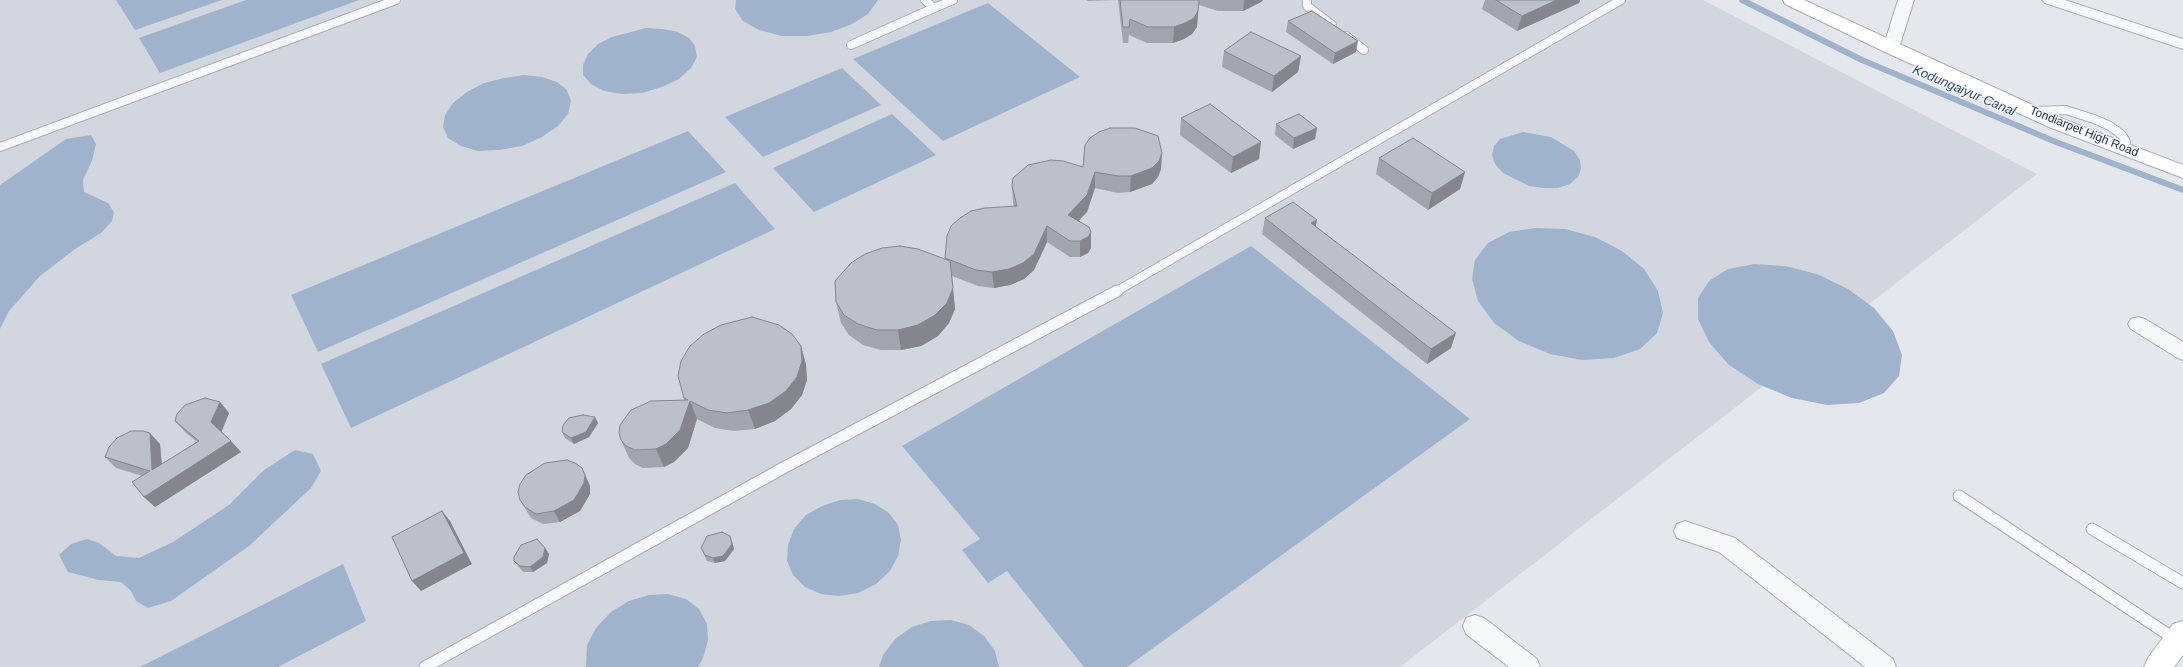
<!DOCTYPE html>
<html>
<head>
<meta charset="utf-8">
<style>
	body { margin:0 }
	canvas { display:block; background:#e4e7ec }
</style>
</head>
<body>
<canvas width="2183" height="667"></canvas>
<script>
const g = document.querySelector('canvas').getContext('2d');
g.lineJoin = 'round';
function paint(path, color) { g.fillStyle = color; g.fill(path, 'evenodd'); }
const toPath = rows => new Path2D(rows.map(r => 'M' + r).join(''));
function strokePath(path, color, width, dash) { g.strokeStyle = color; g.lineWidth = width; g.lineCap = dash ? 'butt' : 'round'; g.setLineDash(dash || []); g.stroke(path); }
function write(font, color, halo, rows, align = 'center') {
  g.font = font + ' Arial,sans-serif'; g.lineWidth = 3; g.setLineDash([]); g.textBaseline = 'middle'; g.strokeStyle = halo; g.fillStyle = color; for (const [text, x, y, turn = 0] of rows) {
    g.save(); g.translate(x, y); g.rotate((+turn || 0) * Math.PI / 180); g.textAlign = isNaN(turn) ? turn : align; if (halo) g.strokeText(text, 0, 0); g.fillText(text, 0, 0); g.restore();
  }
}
paint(toPath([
	[0,0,1703,0,2037,174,1400,667,0,667]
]), '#d2d6de');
paint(toPath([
	[116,0,222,0,135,30],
	[246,0,359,0,160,73,139,38],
	[736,0,878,0,868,14,852,24,831,32,807,36,782,36,759,30,743,21,735,9],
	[988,3,1080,77,943,141,853,59],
	[646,28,663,29,678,32,689,38,695,46,697,57,691,68,679,79,662,87,642,93,622,94,604,91,591,84,583,75,583,65,588,54,598,44,612,37],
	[842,68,881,105,763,157,725,117],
	[524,75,542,77,557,82,567,90,571,101,568,114,558,126,542,137,522,146,499,150,478,151,461,146,448,138,443,127,445,115,453,103,467,92,484,83,504,78],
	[892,114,936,155,814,212,773,168],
	[688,131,726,172,318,352,291,295],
	[1523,132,1551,137,1574,151,1580,160,1581,169,1578,177,1570,184,1558,188,1543,188,1529,186,1503,173,1495,164,1492,155,1494,146,1500,139],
	[91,135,96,144,92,161,83,180,84,192,108,203,114,212,112,221,101,233,75,249,40,276,9,311,0,329,0,185,66,139],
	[735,183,775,229,351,428,321,364],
	[1535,228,1565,229,1595,237,1622,251,1644,269,1658,291,1663,313,1657,333,1640,349,1614,358,1582,360,1550,354,1519,341,1494,323,1478,301,1472,279,1475,260,1488,243,1509,232],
	[1251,246,1470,419,1127,667,1084,667,1007,571,988,583,962,550,980,539,902,446],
	[1754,264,1785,266,1817,274,1848,289,1874,308,1893,331,1902,355,1899,376,1884,393,1859,403,1827,405,1792,398,1758,384,1729,365,1709,342,1698,319,1698,298,1709,281,1728,269],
	[295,450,313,454,321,471,311,488,249,546,171,601,148,608,136,601,131,591,121,582,99,580,68,572,59,555,71,544,87,539,99,543,116,556,139,558,173,542,229,505,264,470],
	[858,499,875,504,889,513,898,525,901,540,898,556,890,571,876,584,858,593,839,596,821,594,805,587,793,575,787,561,788,545,794,529,806,515,822,506,840,500],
	[343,564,366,621,278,667,140,667],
	[668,594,686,599,699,609,707,624,708,640,703,658,698,667,586,667,587,645,596,628,611,612,629,601,649,595],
	[951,620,969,625,984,636,995,651,999,667,879,667,883,655,895,639,912,627,931,621]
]), '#9fb4cc');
strokePath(toPath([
	[1742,0,1862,60,2056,142,2183,190]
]), '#9fb4cc', 6);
const laneFar1 = toPath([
	[1307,0,1307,6,1332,25],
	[934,8,953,0],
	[1346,36,1364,50],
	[851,45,934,8,925,0],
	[2030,111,2066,110,2094,119,2110,126,2122,135,2126,142,2125,149],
	[0,147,396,0],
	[1115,292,1621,0]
]);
const lane = toPath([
	[1959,496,2178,641],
	[2092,529,2183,583],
	[425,667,785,467,1117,291]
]);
const street = toPath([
	[1898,0,1914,0,1899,48,1897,51,1891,53,1885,51,1883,48,1898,0],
	[2042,0,2065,0,2183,39,2183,49,2045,3,2042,0],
	[2138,317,2145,319,2183,342,2183,360,2176,357,2131,329,2128,324,2131,319,2138,317],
	[1685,521,1735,538,1893,659,1896,667,1865,667,1719,552,1677,538,1674,531,1677,524,1685,521],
	[1475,615,1484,618,1537,659,1540,667,1509,667,1466,634,1463,626,1466,618,1475,615]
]);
const secondary = toPath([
	[1783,0,1804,0,2063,119,2183,165,2183,178,2049,127,1885,52,1785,4,1783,0],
	[2183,621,2183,655,2174,667,2144,667,2148,658,2173,624,2183,621]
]);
strokePath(laneFar1, '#a9aeb7', 10);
strokePath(lane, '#a9aeb7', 13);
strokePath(street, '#a9aeb7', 2);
strokePath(secondary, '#a9aeb7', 2);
strokePath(laneFar1, '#f7f8fa', 8);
strokePath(lane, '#f7f8fa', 11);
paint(street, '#f7f8fa');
paint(secondary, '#fff');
paint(toPath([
	[1086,0,1263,0,1261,2,1243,11,1218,11,1199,5,1197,27,1192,34,1184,39,1173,43,1147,43,1129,35,1128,43,1123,43,1118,0,1088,1],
	[1485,0,1580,0,1579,3,1517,31,1482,9],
	[1288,21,1356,52,1333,64,1286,32],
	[1224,51,1301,56,1298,72,1272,92,1222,67],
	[1181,118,1259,159,1231,173,1180,135],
	[1276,124,1317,128,1315,139,1293,149,1275,135],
	[1162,153,1161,169,1158,177,1152,184,1130,192,1118,193,1095,188,1087,212,1078,221,1091,248,1088,253,1080,257,1070,257,1047,242,1034,270,1024,279,1010,285,994,288,978,286,952,276,955,309,949,323,938,336,921,346,901,350,881,350,863,345,849,335,841,323,836,302,946,259,947,236,1014,207,1013,202,1012,186,1083,167],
	[1379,158,1465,172,1460,189,1428,210,1376,174],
	[1265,218,1315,226,1451,348,1427,364,1262,234],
	[801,346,806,365,807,380,802,395,791,409,775,421,755,429,734,431,715,428,697,419,688,448,674,462,664,467,643,468,635,464,629,458,621,440,684,400,684,398],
	[220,402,229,413,221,432,241,452,155,507,144,497,142,476,116,468,105,457,160,444,162,464,197,442,185,432,175,421],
	[595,417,598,423,589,437,574,444,565,438,562,432],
	[582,468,590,486,590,494,580,511,560,522,543,524,531,518,520,500],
	[732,541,734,549,725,561,715,563,707,561,701,548],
	[545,548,549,554,547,563,533,572,523,572,518,566,514,561]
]), '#a1a5ae');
paint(toPath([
	[1244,0,1263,0,1261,2,1243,11],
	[1557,0,1580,0,1579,3,1517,31,1522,16],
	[1198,11,1197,27,1192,34,1184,39,1173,43,1174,27],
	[1358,41,1356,52,1333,64,1335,53],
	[1301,56,1298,72,1272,92,1274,76],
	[1317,128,1315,139,1293,149,1294,138],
	[1261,142,1259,159,1231,173,1233,157],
	[1162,153,1161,169,1158,177,1152,184,1130,192,1131,176],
	[1095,172,1095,188,1087,212,1068,231,1068,215],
	[1465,172,1460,189,1428,210,1432,193],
	[1317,220,1314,236,1311,223],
	[1047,226,1047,242,1034,270,1024,279,1010,285,994,288,992,272],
	[1091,232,1091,248,1088,253,1080,257,1080,241],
	[950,261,955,309,949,323,938,336,921,346,901,350,898,330],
	[1456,333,1451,348,1427,364,1431,349],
	[801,346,806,365,807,380,802,395,791,409,775,421,755,429,748,410],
	[690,401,697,419,688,448,674,462,664,467,656,449],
	[220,402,229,413,221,433,211,422],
	[595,417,598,423,589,437,574,444,571,438],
	[150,433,160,444,163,480,152,470],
	[231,441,241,452,155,507,144,497],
	[582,468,590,486,590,494,580,511,560,522,554,511],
	[442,511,450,521,472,564,421,591,412,581],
	[730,536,734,549,725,561,715,563,713,558],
	[545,548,549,554,547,563,533,572,530,567]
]), '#83868d');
const building = toPath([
	[1120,0,1199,0,1198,11,1194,18,1185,23,1174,27,1148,27,1130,19,1129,27,1123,27,1120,0],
	[1496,0,1557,0,1522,16,1496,0],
	[1312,11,1358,41,1335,53,1288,21,1312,11],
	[1251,32,1301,56,1274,76,1224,51,1251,32],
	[1210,104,1261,142,1233,157,1181,118,1210,104],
	[1299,114,1317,128,1294,138,1276,124,1299,114],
	[1110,128,1135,128,1158,136,1162,153,1159,161,1152,168,1131,176,1118,176,1095,172,1087,195,1068,215,1089,227,1091,232,1088,237,1080,241,1070,241,1047,226,1034,254,1023,263,1009,269,992,272,976,270,945,258,947,236,951,226,960,218,971,211,985,208,1017,206,1012,186,1013,178,1028,165,1051,160,1063,161,1083,167,1085,145,1090,138,1099,132,1110,128],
	[1413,138,1465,172,1432,193,1379,158,1413,138],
	[1293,202,1317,220,1311,223,1456,333,1431,349,1265,218,1293,202],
	[900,246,918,249,950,261,953,288,947,303,935,315,918,325,898,330,877,330,858,324,844,315,836,302,835,281,851,263,865,254,882,248,900,246],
	[752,317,779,325,792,334,801,346,802,361,797,377,786,391,769,403,748,410,727,413,708,410,690,401,680,430,666,444,656,449,635,450,626,446,621,440,619,433,620,425,631,410,651,401,688,400,684,398,678,376,681,361,690,346,704,334,721,325,752,317],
	[205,398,220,402,211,422,231,441,144,497,132,482,150,471,105,457,109,447,117,438,131,431,143,431,150,433,152,470,199,441,175,421,177,414,185,405,205,398],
	[583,415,595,417,586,432,571,438,562,432,563,425,569,418,583,415],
	[567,460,575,463,582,468,585,475,584,483,574,500,554,511,536,514,525,507,520,500,518,492,520,484,526,475,545,463,567,460],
	[442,511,464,553,412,581,392,537,442,511],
	[722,532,730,536,732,544,723,556,713,558,705,555,701,548,707,536,722,532],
	[537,539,545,548,543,557,530,567,520,566,514,561,514,557,521,545,537,539]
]);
paint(building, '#bbc0ca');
strokePath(building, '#83868d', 1);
write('12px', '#2b3445', '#f4f6f9', [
	["Tondiarpet High Road",2084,132,22]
]);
write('italic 13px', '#34527a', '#f4f6f9', [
	["Kodungaiyur Canal",1964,91,23]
]);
</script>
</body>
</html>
